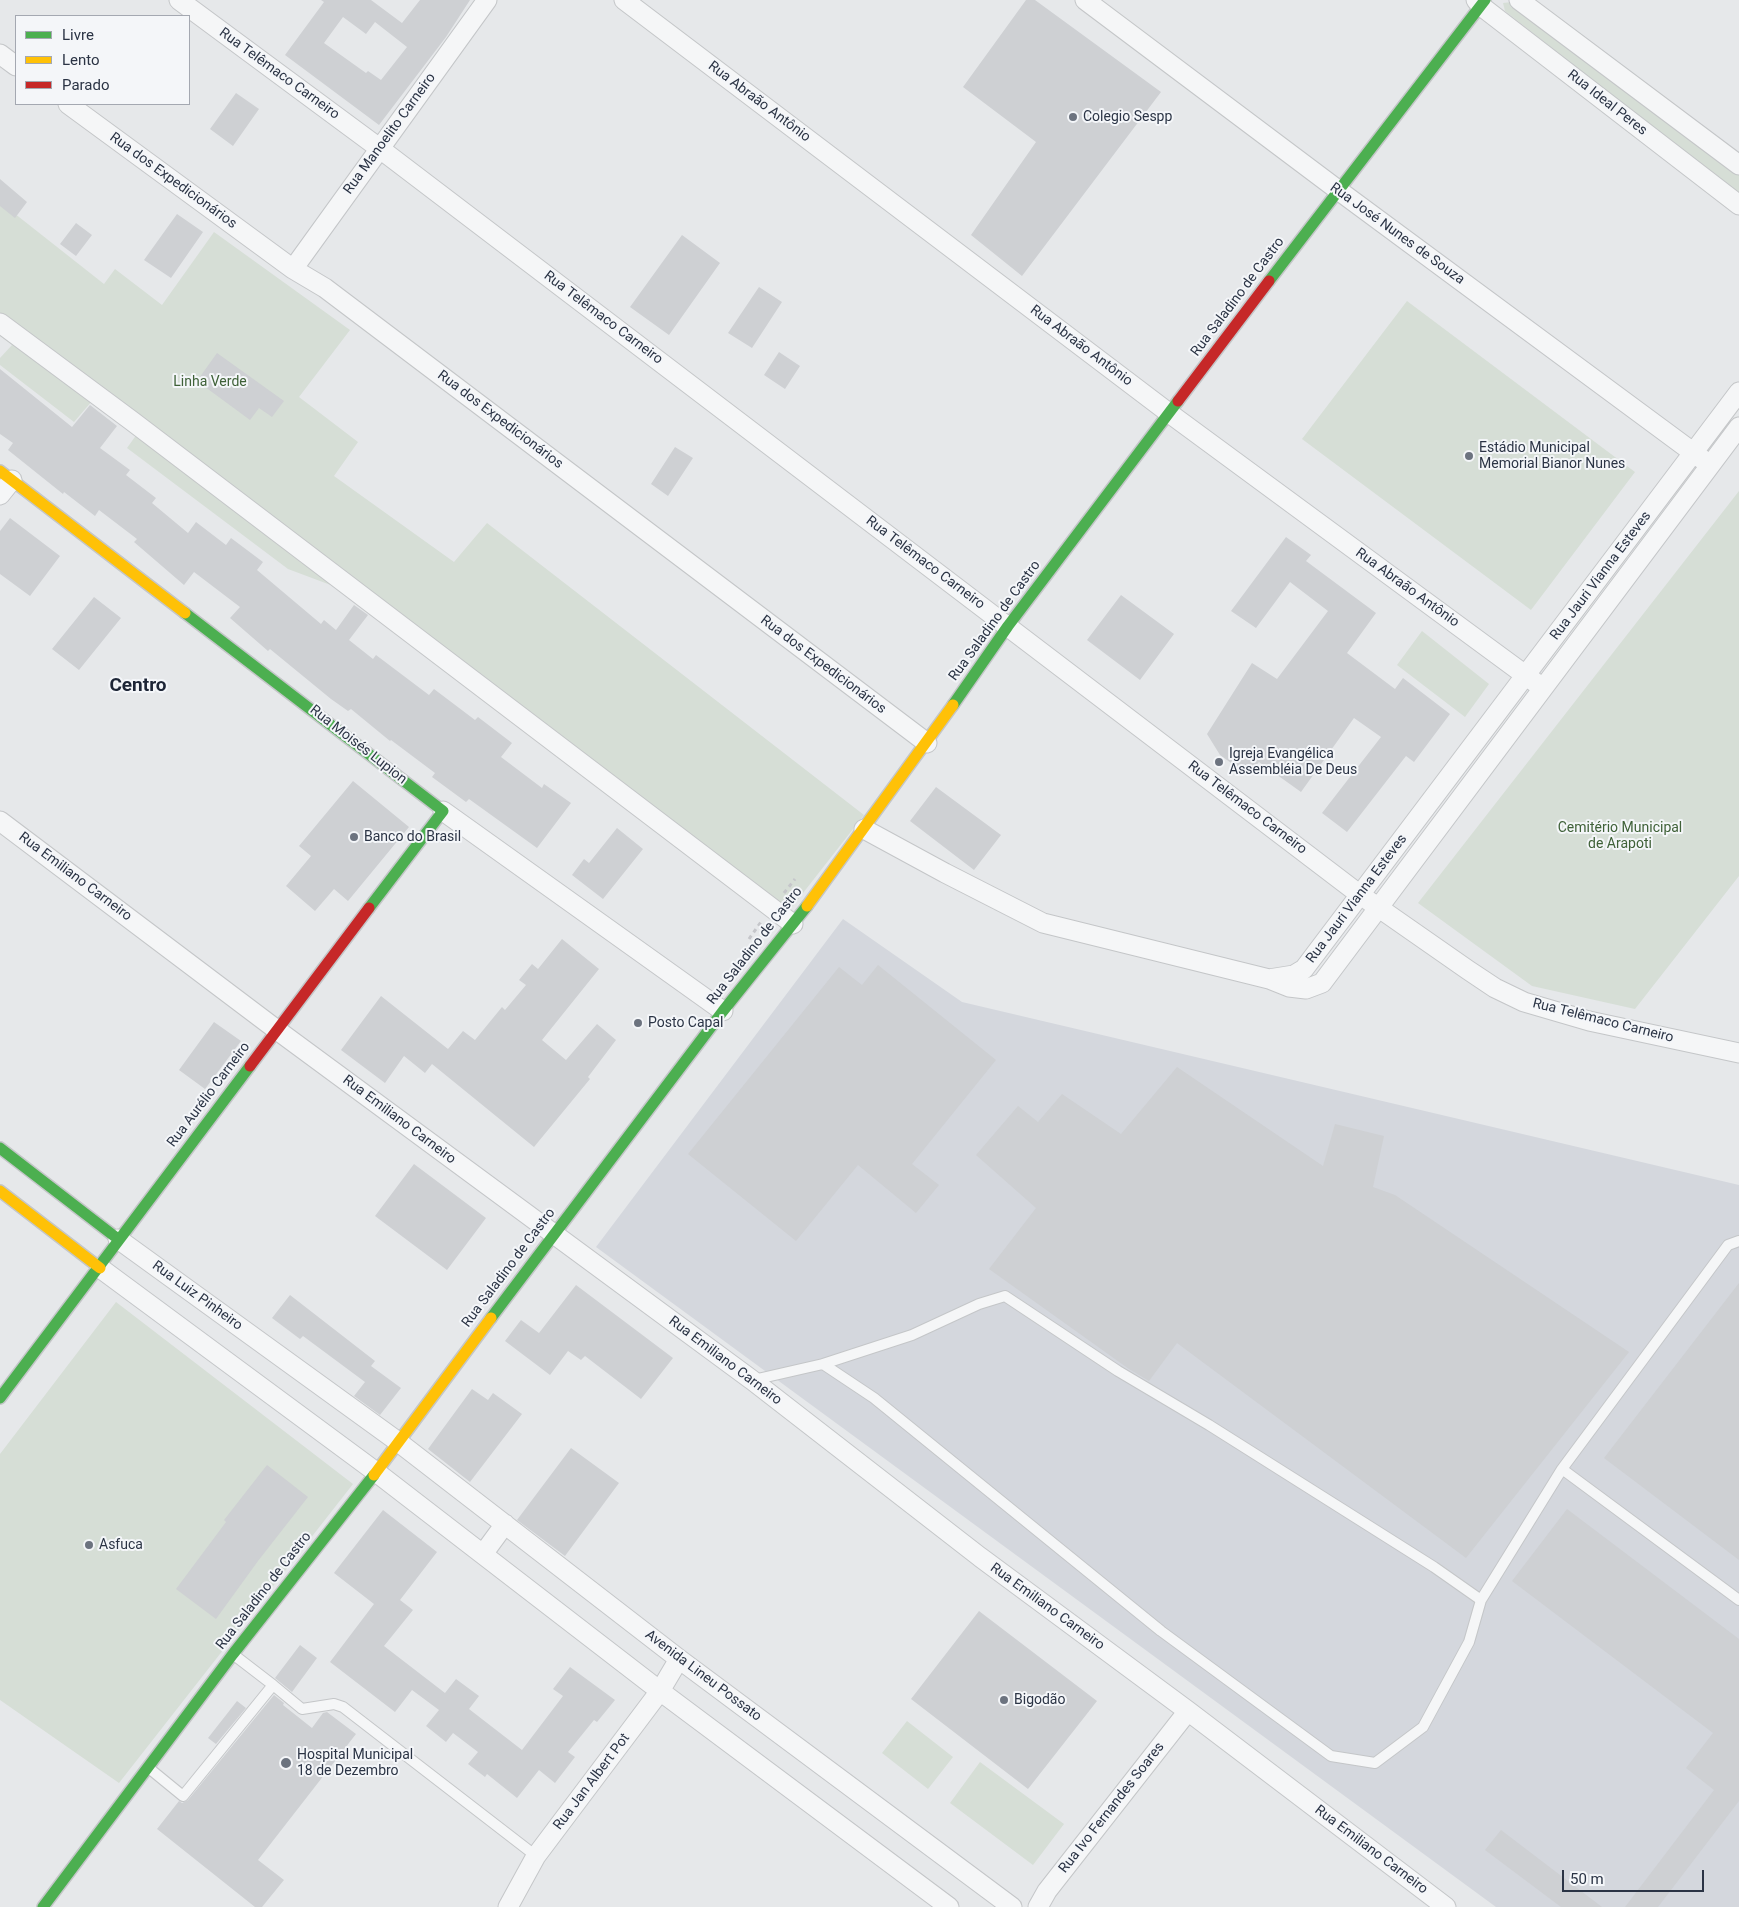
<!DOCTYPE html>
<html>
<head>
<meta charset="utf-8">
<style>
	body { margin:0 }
	#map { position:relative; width:1739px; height:1907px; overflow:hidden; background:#e6e8ea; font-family:Roboto,sans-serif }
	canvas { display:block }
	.legend { position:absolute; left:15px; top:15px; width:175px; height:90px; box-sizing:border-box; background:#f4f6f9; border:1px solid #a4a8b1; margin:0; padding:6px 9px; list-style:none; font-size:15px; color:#2b3445 }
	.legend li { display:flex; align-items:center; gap:10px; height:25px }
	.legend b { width:25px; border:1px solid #a4a8b1 }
	.scale { position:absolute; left:1562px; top:1870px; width:142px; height:22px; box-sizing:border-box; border:2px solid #2b3445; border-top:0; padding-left:6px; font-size:15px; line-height:18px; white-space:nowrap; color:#2b3445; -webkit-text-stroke:4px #f4f6f9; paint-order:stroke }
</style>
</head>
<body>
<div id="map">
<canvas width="1739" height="1907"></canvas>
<ul class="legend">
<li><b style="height:6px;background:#4caf50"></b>Livre</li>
<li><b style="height:6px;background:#ffc107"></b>Lento</li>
<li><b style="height:6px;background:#c62828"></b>Parado</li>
</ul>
<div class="scale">50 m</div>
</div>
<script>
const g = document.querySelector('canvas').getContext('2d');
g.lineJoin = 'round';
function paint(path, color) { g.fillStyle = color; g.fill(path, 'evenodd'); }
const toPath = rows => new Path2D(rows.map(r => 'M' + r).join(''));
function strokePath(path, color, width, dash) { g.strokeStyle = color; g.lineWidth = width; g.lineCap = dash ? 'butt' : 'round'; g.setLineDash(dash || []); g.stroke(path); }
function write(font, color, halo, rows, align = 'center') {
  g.font = font + ' Roboto,sans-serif'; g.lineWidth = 4; g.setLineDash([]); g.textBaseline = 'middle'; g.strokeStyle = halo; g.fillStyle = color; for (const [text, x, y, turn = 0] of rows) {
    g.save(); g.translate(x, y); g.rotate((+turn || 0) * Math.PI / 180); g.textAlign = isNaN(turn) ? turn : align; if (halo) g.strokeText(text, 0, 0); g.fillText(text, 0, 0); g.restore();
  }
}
paint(toPath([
	[843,919,962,1002,1739,1185,1739,1907,1496,1907,596,1247]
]), '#d4d7dd');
paint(toPath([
	[1512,2,1739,171,1739,197,1505,11,1503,3],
	[0,202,104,284,115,269,162,305,214,232,350,330,299,397,358,442,334,476,454,562,487,523,864,815,778,925,344,590,288,569,127,448,137,434,92,401,74,422,0,365,0,358,12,345,0,336],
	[1407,301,1635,472,1531,610,1302,439],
	[1739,491,1739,876,1635,1009,1532,986,1418,903],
	[1422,631,1489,684,1465,717,1397,665],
	[116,1302,353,1484,119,1783,0,1700,0,1454],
	[907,1721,953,1757,928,1789,882,1753],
	[980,1762,1064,1824,1033,1865,950,1803]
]), '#d6ded6');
paint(toPath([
	[321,0,371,0,402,23,420,0,470,0,446,37,379,125,285,55,324,2],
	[343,17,366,34,375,22,407,47,381,80,368,71,366,73,324,43],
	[1026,0,1035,0,1161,92,1022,276,971,235,1036,142,963,87],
	[236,93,259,109,233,146,210,129],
	[0,179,27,202,15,218,0,206],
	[177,214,203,232,171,278,144,260],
	[76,223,92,235,76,256,60,244],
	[682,235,720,263,669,335,630,307],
	[759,287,782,302,752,348,728,333],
	[779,352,800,366,785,389,764,375],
	[217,353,284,401,272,417,259,408,250,420,197,381],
	[0,369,72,427,90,405,117,426,100,448,130,470,126,475,156,498,152,503,188,533,196,522,226,545,231,538,263,562,257,570,321,624,324,620,336,630,354,605,368,615,349,640,373,659,376,655,429,695,434,689,475,720,478,717,512,743,501,757,542,788,544,784,571,803,537,848,469,799,466,802,432,777,435,773,391,740,390,741,351,709,348,711,331,699,270,649,268,651,230,618,240,607,194,572,184,585,134,542,137,539,99,510,95,516,64,492,63,494,8,450,13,443,0,434],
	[675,447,693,458,668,496,651,484],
	[10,518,60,556,30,596,0,574,0,531],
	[1286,537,1311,555,1306,561,1376,613,1347,653,1395,689,1403,678,1450,714,1414,762,1406,756,1347,832,1322,813,1381,737,1354,718,1301,792,1259,762,1248,775,1220,755,1207,734,1252,663,1277,679,1328,611,1290,582,1256,628,1231,611],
	[1121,595,1174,634,1140,680,1087,640],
	[94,597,121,618,79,670,52,649],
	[353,781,409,827,348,901,334,889,315,911,286,886,311,856,299,846],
	[936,787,1001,835,974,870,910,821],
	[617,828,643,849,603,899,572,875,584,859,589,863],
	[562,939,599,969,542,1040,566,1060,597,1024,616,1040,588,1077,590,1079,534,1147,432,1064,425,1073,404,1056,385,1083,341,1050,381,996,448,1049,463,1031,475,1040,502,1007,505,1010,526,985,519,980,532,964,538,969],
	[878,965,996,1060,912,1164,939,1185,916,1213,858,1165,796,1241,688,1154,839,967,862,985],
	[214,1022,241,1041,205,1089,179,1070],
	[1177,1067,1323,1166,1335,1124,1384,1136,1373,1187,1395,1195,1629,1352,1466,1558,1177,1343,1149,1381,1129,1369,989,1269,1036,1208,976,1155,1018,1106,1038,1122,1062,1094,1121,1134],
	[414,1164,486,1218,447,1270,375,1216],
	[1739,1283,1739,1560,1604,1458],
	[576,1285,673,1358,641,1399,585,1356,581,1360,568,1351,550,1375,505,1341,521,1320,539,1333],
	[290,1295,375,1361,371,1366,401,1388,380,1415,354,1396,365,1382,303,1336,300,1339,272,1318],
	[472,1389,488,1400,493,1393,522,1414,470,1482,428,1449],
	[571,1448,619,1483,565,1556,517,1520],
	[267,1465,308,1497,258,1561,216,1619,176,1589,226,1522,224,1520],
	[1567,1509,1739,1639,1739,1801,1658,1907,1625,1907,1714,1790,1686,1768,1713,1733,1512,1581],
	[383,1510,437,1552,400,1600,413,1610,384,1646,445,1693,456,1679,479,1696,469,1709,522,1750,563,1696,553,1689,570,1667,615,1700,597,1722,594,1720,568,1752,575,1757,555,1783,539,1770,517,1798,487,1774,485,1777,468,1764,478,1752,453,1733,446,1742,426,1726,439,1710,412,1690,395,1712,330,1662,374,1604,334,1573],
	[979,1611,1097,1701,1028,1789,911,1699],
	[300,1645,317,1658,292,1692,275,1678],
	[274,1695,284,1703,283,1705,312,1728,323,1713,327,1712,356,1734,258,1860,284,1880,262,1907,255,1907,157,1829,179,1801,182,1803,188,1800],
	[237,1701,246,1708,216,1744,208,1738],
	[1501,1830,1602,1907,1561,1907,1485,1850]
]), '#ced0d3');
const lane = toPath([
	[753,1380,823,1364,912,1335,979,1304,1005,1296,1118,1371,1209,1425,1434,1567,1481,1600,1469,1642,1423,1727,1375,1763,1331,1756,1161,1631,874,1398,823,1364],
	[1562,1469,1739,1600],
	[1481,1600,1562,1469,1728,1245,1739,1241],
	[273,1685,302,1709,334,1704,343,1707,536,1856],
	[150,1769,183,1796,273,1685,234,1655]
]);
const street = toPath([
	[179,0,379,148,1359,894,1468,970,1495,988,1524,1002,1589,1021,1739,1053],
	[624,0,1169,413,1536,683],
	[1085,0,1338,190,1702,459],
	[1476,0,1481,6,1739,205],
	[1519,0,1739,165],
	[0,54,16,66],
	[68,104,293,269,325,288,927,743],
	[293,269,487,0],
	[0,323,132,421,793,924],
	[1739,392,1304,969,1294,975,1269,979,1289,987,1306,989,1322,983,1739,427],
	[0,495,12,480],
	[443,811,723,1011],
	[0,821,277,1030,752,1380,980,1557,1188,1711,1446,1907],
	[864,829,945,873,1043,923,1269,979],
	[118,1239,397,1441,679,1659,1012,1907],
	[100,1268,376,1472,660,1691,949,1907],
	[483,1554,505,1524],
	[508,1907,536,1856,660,1691,679,1659],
	[1038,1907,1047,1891,1188,1711]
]);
const fast = toPath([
	[1269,281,1485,0],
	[185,613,443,811,369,908],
	[953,705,1008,626,1178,401],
	[0,1148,118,1239],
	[491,1318,723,1011,807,906],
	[0,1398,250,1066],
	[43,1907,233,1654,374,1475]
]);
const slow = toPath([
	[0,471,185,613],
	[807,906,953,705],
	[0,1191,100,1268],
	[374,1475,491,1318]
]);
const jam = toPath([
	[1178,401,1269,281],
	[250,1066,369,908]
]);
strokePath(lane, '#c4c6c8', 12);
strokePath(street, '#c4c6c8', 21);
strokePath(fast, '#c4c6c8', 14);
strokePath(slow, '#c4c6c8', 14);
strokePath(jam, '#c4c6c8', 14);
strokePath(toPath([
	[784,893,795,879],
	[749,939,761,922]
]), '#c5c6ca', 3, [4, 4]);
strokePath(lane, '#f5f6f7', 10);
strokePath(street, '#f5f6f7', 19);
strokePath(fast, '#4caf50', 11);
strokePath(slow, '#ffc107', 11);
strokePath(jam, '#c62828', 11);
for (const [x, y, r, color] of [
	[1073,117,5,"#6c737f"],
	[1469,456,5,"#6c737f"],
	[1219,762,5,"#6c737f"],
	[354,837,5,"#6c737f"],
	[638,1023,5,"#6c737f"],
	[89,1545,5,"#6c737f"],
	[1004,1700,5,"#6c737f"],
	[286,1763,6,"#6c737f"]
]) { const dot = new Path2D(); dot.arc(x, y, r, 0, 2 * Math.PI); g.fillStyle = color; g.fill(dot); strokePath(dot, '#f4f6f9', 2); }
write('14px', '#2b3445', '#f4f6f9', [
	["Rua Telêmaco Carneiro",279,74,36],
	["Rua Abraão Antônio",759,102,37],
	["Rua Ideal Peres",1607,103,38],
	["Rua Manoelito Carneiro",390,134,-54],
	["Rua dos Expedicionários",173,181,36],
	["Rua José Nunes de Souza",1397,234,36],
	["Rua Saladino de Castro",1238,297,-53],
	["Rua Telêmaco Carneiro",603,318,37],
	["Rua Abraão Antônio",1081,346,37],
	["Rua dos Expedicionários",500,420,37],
	["Rua Telêmaco Carneiro",925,563,37],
	["Rua Jauri Vianna Esteves",1601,576,-53],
	["Rua Abraão Antônio",1407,588,36],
	["Rua Saladino de Castro",995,621,-54],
	["Rua dos Expedicionários",823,665,37],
	["Rua Moisés Lupion",358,745,38],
	["Rua Telêmaco Carneiro",1247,808,37],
	["Rua Emiliano Carneiro",75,877,37],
	["Rua Jauri Vianna Esteves",1357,899,-53],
	["Rua Saladino de Castro",755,946,-52],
	["Rua Telêmaco Carneiro",1603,1021,14],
	["Rua Aurélio Carneiro",209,1095,-53],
	["Rua Emiliano Carneiro",399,1120,37],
	["Rua Saladino de Castro",509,1268,-53],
	["Rua Luiz Pinheiro",197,1296,36],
	["Rua Emiliano Carneiro",725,1361,37],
	["Rua Saladino de Castro",264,1591,-52],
	["Rua Emiliano Carneiro",1047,1607,36],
	["Avenida Lineu Possato",703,1676,37],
	["Rua Jan Albert Pot",592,1782,-53],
	["Rua Ivo Fernandes Soares",1112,1808,-52],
	["Rua Emiliano Carneiro",1371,1850,37]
]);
write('14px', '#2b3445', '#f4f6f9', [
	["Colegio Sespp",1083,117],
	["Estádio Municipal",1479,448],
	["Memorial Bianor Nunes",1479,464],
	["Igreja Evangélica",1229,754],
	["Assembléia De Deus",1229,770],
	["Banco do Brasil",364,837],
	["Posto Capal",648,1023],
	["Asfuca",99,1545],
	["Bigodão",1014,1700],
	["Hospital Municipal",297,1755],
	["18 de Dezembro",297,1771]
], 'left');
write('14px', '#3f6138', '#f4f6f9', [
	["Linha Verde",210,382],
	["Cemitério Municipal",1620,828],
	["de Arapoti",1620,844]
]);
write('bold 19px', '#1d2536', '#f4f6f9', [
	["Centro",138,686]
]);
</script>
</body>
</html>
